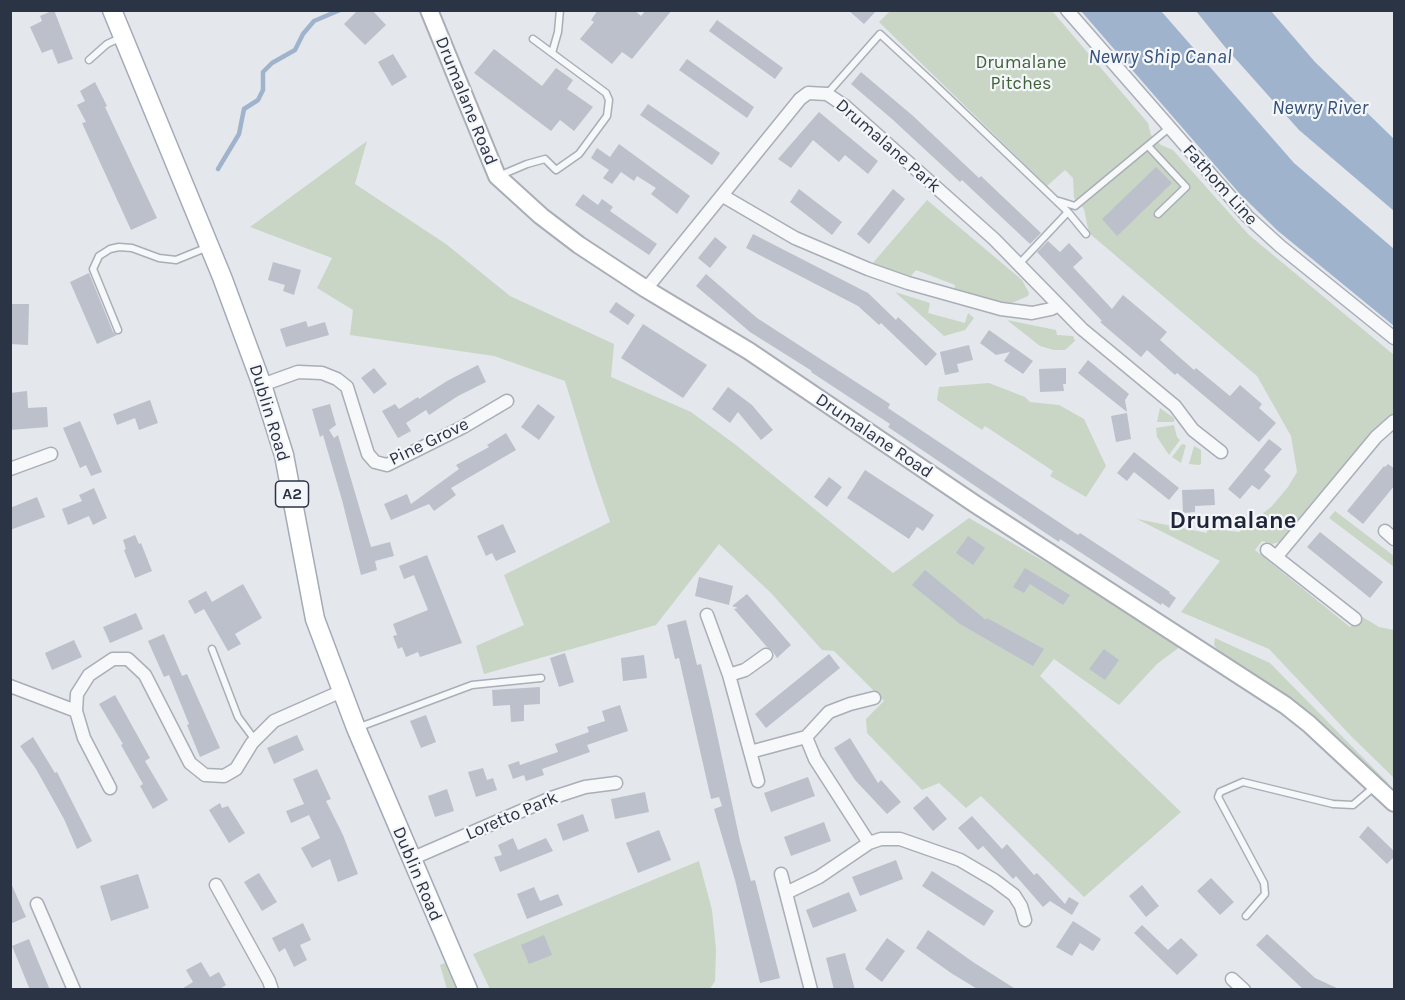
<!DOCTYPE html>
<html>
<head>
<meta charset="utf-8">
<style>
	body { margin:0 }
	#map { position:relative; width:1405px; height:1000px; overflow:hidden; background:#e4e7ec; font-family:Karla,sans-serif }
	canvas { display:block }
	.frame { position:absolute; inset:0; border:12px solid #2b3445; pointer-events:none }
</style>
</head>
<body>
<div id="map">
<canvas width="1405" height="1000"></canvas>
<div class="frame"></div>
</div>
<script>
const g = document.querySelector('canvas').getContext('2d');
g.lineJoin = 'round';
function paint(path, color) { g.fillStyle = color; g.fill(path, 'evenodd'); }
const toPath = rows => new Path2D(rows.map(r => 'M' + r).join(''));
function strokePath(path, color, width, dash) { g.strokeStyle = color; g.lineWidth = width; g.lineCap = dash ? 'butt' : 'round'; g.setLineDash(dash || []); g.stroke(path); }
function write(font, color, halo, rows, align = 'center') {
  g.font = font + ' Karla,sans-serif'; g.lineWidth = 4.5; g.setLineDash([]); g.textBaseline = 'middle'; g.strokeStyle = halo; g.fillStyle = color; for (const [text, x, y, turn = 0] of rows) {
    g.save(); g.translate(x, y); g.rotate((+turn || 0) * Math.PI / 180); g.textAlign = isNaN(turn) ? turn : align; if (halo) g.strokeText(text, 0, 0); g.fillText(text, 0, 0); g.restore();
  }
}
paint(toPath([
	[890,11,1052,11,1148,123,1151,135,1161,145,1173,150,1249,235,1394,355,1394,412,1360,446,1279,542,1272,544,1262,541,1255,550,1350,627,1361,616,1379,627,1394,630,1394,778,1352,737,1269,649,1181,612,1220,561,1137,519,1207,533,1207,528,1239,532,1271,507,1288,487,1297,472,1291,436,1257,376,1089,233,1084,209,1074,198,1073,178,1065,170,1047,186,879,22],
	[367,141,355,184,446,244,510,296,614,344,611,377,691,412,736,445,893,573,969,518,1185,643,1157,664,1119,705,1054,659,1040,676,1181,812,1084,897,981,796,966,808,939,783,922,790,867,733,866,719,884,701,834,651,822,650,771,593,719,544,656,625,484,674,476,646,524,625,504,575,610,522,592,469,565,381,494,356,350,335,353,310,317,288,332,258,250,227],
	[927,200,1022,280,1029,293,1028,296,1012,303,991,302,954,292,955,285,916,270,911,276,872,264],
	[895,292,930,303,928,313,965,323,968,313,974,318,965,330,944,336],
	[1007,320,1056,330,1057,335,1073,336,1075,341,1065,350,1054,350,1040,346],
	[989,383,1025,397,1030,402,1059,405,1084,419,1106,466,1086,497,1050,476,1053,471,985,426,982,430,937,400,939,387],
	[1160,408,1174,418,1174,422,1157,422],
	[1174,425,1177,437,1180,440,1169,455,1157,437,1156,428],
	[1182,444,1186,445,1181,463,1172,457],
	[1194,446,1201,450,1201,464,1199,465,1189,464],
	[1335,511,1394,556,1394,567,1329,518],
	[1215,638,1270,663,1388,783,1389,788,1315,719,1275,689,1220,653,1214,645],
	[699,861,712,910,716,949,715,981,710,989,490,989,473,954],
	[445,963,456,989,447,989,440,965]
]), '#c9d6c5');
paint(toPath([
	[1081,11,1161,11,1294,163,1394,249,1394,326,1278,231,1240,194],
	[1196,11,1271,11,1315,62,1394,139,1394,211,1299,130,1225,47]
]), '#9fb4cc');
strokePath(toPath([
	[218,169,239,134,244,109,258,100,263,90,263,72,272,63,295,50,303,34,314,21,340,10]
]), '#9fb4cc', 4.5);
paint(toPath([
	[54,10,73,59,58,64,52,49,42,53,30,27,42,21,40,16],
	[358,10,372,10,386,25,365,45,344,24],
	[598,10,634,10,641,16,646,10,672,10,632,59,622,52,612,64,580,39,594,22,591,20],
	[848,10,877,10,864,24],
	[717,20,783,68,775,79,709,31],
	[494,49,542,86,556,68,573,80,567,89,593,107,574,131,560,120,551,131,474,73],
	[393,54,407,77,392,86,378,62],
	[687,59,754,107,747,118,679,70],
	[861,72,912,115,979,178,981,176,1041,233,1030,244,962,180,960,182,892,119,851,84],
	[95,82,107,106,105,107,157,218,131,230,82,123,86,122,77,105,85,101,80,91],
	[648,104,720,153,712,165,640,115],
	[819,112,878,161,868,174,845,155,839,162,813,140,791,168,778,159],
	[619,144,690,196,677,214,651,194,656,188,637,176,634,181,621,172,612,184,603,178,609,170,591,158,597,148,610,157],
	[1156,167,1172,183,1117,236,1102,219],
	[799,189,842,222,832,235,790,202],
	[893,189,905,199,869,244,857,234],
	[583,194,598,205,602,199,613,207,610,211,657,244,649,255,575,205],
	[753,234,868,293,896,320,898,317,937,354,926,366,881,323,879,325,858,306,746,248],
	[715,237,727,247,710,268,698,258],
	[1048,241,1060,252,1069,243,1083,258,1073,267,1112,309,1123,295,1167,332,1160,340,1194,370,1196,368,1230,396,1240,385,1262,404,1259,408,1276,423,1259,442,1177,373,1175,375,1147,350,1141,357,1100,322,1102,321,1037,252],
	[273,262,301,270,294,295,283,291,285,285,268,280],
	[89,273,113,332,117,335,97,344,70,282],
	[706,274,757,318,890,404,888,408,1078,535,1080,533,1170,592,1169,593,1176,598,1169,608,1162,603,1161,605,1060,539,1059,542,999,502,888,427,890,424,811,372,812,371,750,332,696,286],
	[616,302,635,315,628,325,609,312],
	[10,304,29,304,28,345,10,344],
	[306,321,308,327,325,322,329,335,286,347,280,329],
	[643,324,707,365,683,398,621,358],
	[989,330,1033,361,1023,374,1004,361,1010,352,996,355,980,343],
	[969,345,973,360,957,364,959,372,945,375,940,352],
	[1088,360,1129,394,1125,400,1127,412,1078,373],
	[478,365,486,382,458,396,429,415,426,410,406,423,411,431,398,438,382,411,395,404,399,409,418,397,419,399,447,381],
	[374,368,387,384,374,394,361,378],
	[1066,368,1066,384,1063,384,1064,391,1040,392,1039,369],
	[728,387,752,405,773,430,761,440,738,412,730,423,712,409],
	[27,391,28,408,47,407,48,427,10,430,10,393],
	[150,400,158,423,139,430,135,418,117,425,113,414],
	[330,404,336,425,329,430,334,438,338,435,371,547,390,542,394,556,375,561,377,570,361,575,342,500,323,435,320,437,312,409],
	[538,404,555,417,539,440,521,427],
	[1127,413,1131,439,1116,442,1111,416],
	[80,421,102,472,91,476,86,465,80,468,63,428],
	[506,433,516,450,451,488,456,495,434,511,429,504,391,520,384,504,407,494,411,504,459,469,456,465,489,447,487,445],
	[1269,439,1282,449,1264,470,1271,476,1259,490,1252,485,1240,499,1228,489],
	[1134,452,1179,488,1169,500,1134,472,1127,481,1117,473],
	[1388,464,1395,469,1395,485,1363,524,1347,511,1384,466,1385,467],
	[865,470,934,515,923,531,917,527,909,539,847,498],
	[829,477,842,487,827,507,814,497],
	[94,488,107,518,93,525,89,516,68,525,62,509,82,501,79,495],
	[1214,489,1215,505,1195,506,1195,512,1183,513,1182,490],
	[37,497,45,517,10,530,10,508],
	[503,524,516,552,496,561,492,553,486,556,477,536],
	[1320,532,1383,582,1370,598,1307,547],
	[135,535,139,544,141,543,152,571,135,578,124,550,126,549,123,540],
	[968,536,985,548,973,565,956,553],
	[427,555,462,643,420,657,418,652,406,657,402,647,398,649,393,636,397,635,393,624,428,610,414,575,404,579,399,566],
	[1025,568,1070,595,1063,605,1030,584,1024,593,1013,587],
	[925,570,986,620,987,618,1044,649,1033,666,960,624,912,585],
	[699,577,733,586,729,605,695,596],
	[243,584,262,618,235,634,241,644,228,651,204,609,195,614,188,601,206,591,212,602],
	[747,594,791,645,777,658,772,650,767,647,734,609,738,608,732,606],
	[136,613,143,629,110,643,103,627],
	[686,620,697,665,701,664,712,711,740,841,751,881,755,880,780,978,760,983,735,880,714,809,722,806,719,797,711,799,679,658,675,659,667,625],
	[164,634,182,676,187,674,220,748,200,757,187,725,189,724,169,675,164,677,148,641],
	[74,640,82,657,52,670,45,653],
	[1104,649,1119,660,1105,680,1089,669],
	[565,653,574,682,559,687,550,658],
	[829,654,840,668,766,728,755,714],
	[644,655,647,678,623,681,621,658],
	[540,687,540,704,524,705,524,721,511,722,510,705,493,706,492,690],
	[115,695,150,758,145,761,168,800,153,809,140,786,143,784,121,745,123,744,99,704],
	[620,705,628,731,587,745,590,752,542,769,544,775,526,781,524,775,513,779,508,765,519,761,520,765,558,752,555,744,589,732,587,727,605,721,602,711],
	[426,715,436,742,421,748,410,721],
	[297,735,304,750,274,764,267,748],
	[33,737,55,773,57,772,92,841,77,849,64,819,36,769,20,746],
	[850,738,878,783,881,780,901,802,887,814,855,780,834,748],
	[483,768,487,780,493,778,497,790,476,797,468,772],
	[317,769,331,799,326,801,343,835,358,874,338,882,330,859,312,868,301,848,320,838,309,815,291,823,286,811,304,804,293,779],
	[808,777,815,796,771,812,764,793],
	[447,789,454,811,435,817,428,796],
	[645,792,649,812,615,819,611,799],
	[927,796,947,819,933,831,913,808],
	[220,803,222,808,228,806,245,833,229,843,209,810],
	[583,814,589,831,563,841,557,824],
	[972,816,1002,849,1007,844,1034,875,1037,873,1065,904,1069,897,1079,903,1072,915,1050,901,1043,907,1016,876,1013,879,983,846,978,850,958,828],
	[824,822,831,841,791,856,784,837],
	[1368,826,1395,852,1395,856,1387,864,1359,837],
	[659,830,671,860,638,873,626,843],
	[513,838,518,850,546,838,553,851,500,872,494,857,502,855,498,845],
	[896,860,903,879,860,896,852,877],
	[932,871,994,911,984,926,922,886],
	[259,873,277,902,262,911,244,882],
	[138,874,149,908,111,921,100,886],
	[1211,878,1234,902,1220,915,1197,891],
	[10,881,26,917,10,924],
	[1142,885,1159,906,1146,917,1129,896],
	[534,887,540,901,558,894,563,905,527,919,517,894],
	[849,892,857,911,813,928,806,910],
	[1073,921,1101,939,1093,951,1080,943,1072,956,1056,947],
	[303,923,311,940,300,945,307,960,294,967,285,948,279,952,272,938],
	[1142,925,1168,950,1181,938,1198,955,1177,975,1134,933],
	[928,930,973,962,1017,990,979,990,951,973,916,948],
	[1267,934,1315,978,1341,990,1304,990,1256,945],
	[544,935,552,955,529,964,521,945],
	[887,938,905,951,882,982,865,969],
	[29,939,35,954,50,990,30,990,12,946],
	[845,953,855,990,834,990,826,958],
	[201,962,210,977,219,972,226,985,218,990,180,990,193,982,186,970]
]), '#bbc0ca');
const lane = toPath([
	[552,53,558,32,560,10],
	[89,60,107,44,122,37],
	[827,94,880,34,931,81,1068,212,1086,234],
	[1148,146,1186,187,1158,214],
	[501,175,527,164,545,159,556,170,579,154,607,116,609,100,606,93,533,39],
	[1059,201,1075,206,1169,128],
	[1019,264,1068,212],
	[118,330,93,269,99,256,110,249,119,247,132,248,159,258,176,260,208,247],
	[212,649,238,717,255,740],
	[357,728,472,685,541,678],
	[1246,916,1265,894,1264,883,1218,797,1220,792,1243,782,1333,804,1353,805,1374,787]
]);
const street = toPath([
	[1067,10,1247,216,1280,246,1394,338],
	[723,196,795,238,868,269,908,283,1001,309,1032,313,1051,309,1057,306],
	[646,289,800,99,808,93,827,94,845,106,994,239,1082,329,1175,406,1193,430,1221,452],
	[262,385,298,372,322,373,337,379,347,387,368,454,375,462,387,465,463,427,507,401],
	[10,469,51,454],
	[1385,531,1394,539],
	[1267,550,1355,619],
	[1277,556,1376,437,1394,421],
	[707,615,729,675,758,781],
	[729,675,745,670,766,655],
	[10,686,76,711],
	[806,737,815,759,869,843],
	[750,752,806,737,829,712,850,704,874,698],
	[110,788,84,738,76,711,77,694,89,675,113,659,128,659,145,675,190,763,205,775,224,776,236,769,252,743,274,721,342,691],
	[411,859,551,798,585,787,616,783],
	[781,874,811,990],
	[216,885,269,981,272,990],
	[786,893,819,877,869,843,881,839,900,839,960,860,994,880,1014,895,1021,906,1025,920],
	[37,904,74,990],
	[1232,979,1244,990]
]);
const secondary = toPath([
	[429,10,497,176,541,216,579,245,646,289,749,351,975,504,1285,705,1309,724,1394,803]
]);
const primary = toPath([
	[112,10,222,277,262,385,284,455,315,619,356,728,468,990]
]);
strokePath(lane, '#a9aeb7', 9);
strokePath(street, '#a9aeb7', 15);
strokePath(secondary, '#a9aeb7', 20);
strokePath(primary, '#a3abb8', 21);
strokePath(lane, '#f7f8fa', 6);
strokePath(street, '#f7f8fa', 12);
strokePath(secondary, '#fff', 16);
strokePath(primary, '#fff', 18);
for (const [x, y, w] of [
	[292,494,33]
]) { const box = new Path2D(); box.roundRect(x - w / 2, y - 13, w, 26, 4.5); g.fillStyle = '#f4f6f9'; g.fill(box); strokePath(box, '#2b3445', 1.5); }
write('bold 16px', '#2b3445', null, [
	["A2",292,494]
]);
write('18px', '#3f6138', '#f4f6f9', [
	["Drumalane",1021,63],
	["Pitches",1021,84]
]);
write('18px', '#2b3445', '#f4f6f9', [
	["Drumalane Road",466,101,68],
	["Drumalane Park",888,146,41],
	["Fathom Line",1220,185,48],
	["Dublin Road",269,413,73],
	["Drumalane Road",874,436,34],
	["Pine Grove",429,442,-26],
	["Loretto Park",512,816,-23],
	["Dublin Road",417,874,67]
]);
write('italic 20px', '#34527a', '#f4f6f9', [
	["Newry Ship Canal",1160,57],
	["Newry River",1320,108]
]);
write('bold 24px', '#1d2536', '#f4f6f9', [
	["Drumalane",1233,521]
]);
</script>
</body>
</html>
